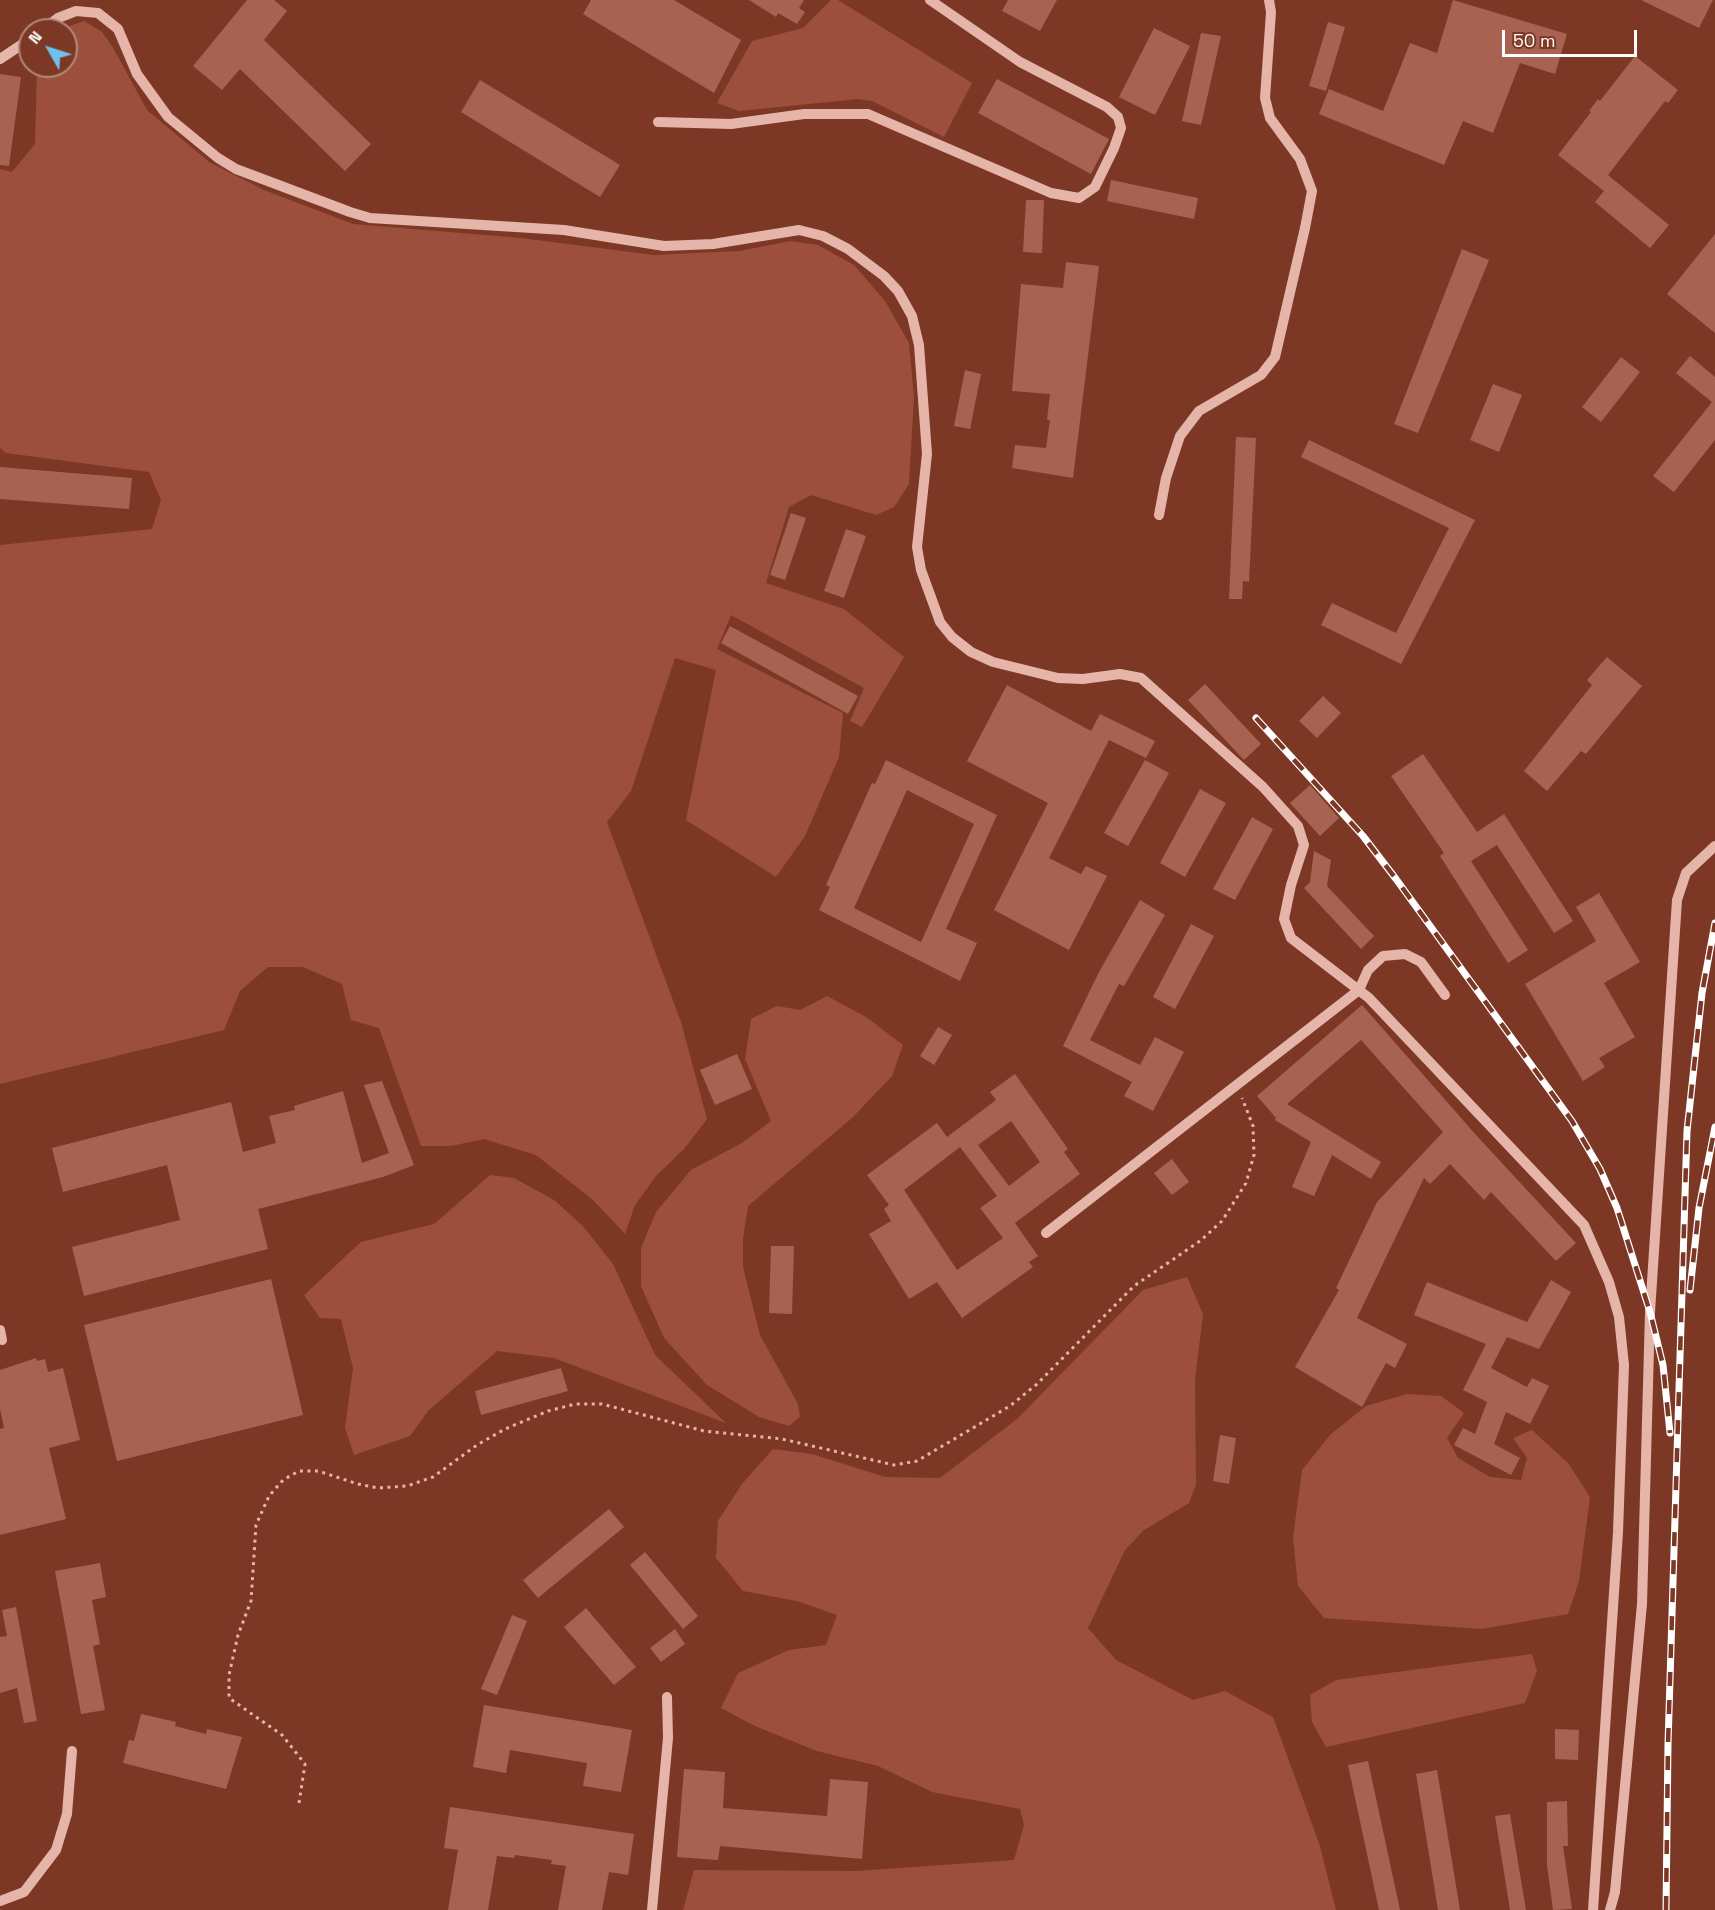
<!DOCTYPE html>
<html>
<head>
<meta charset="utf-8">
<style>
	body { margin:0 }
	#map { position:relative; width:1715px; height:1910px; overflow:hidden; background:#7d3825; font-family:"Space Grotesk",sans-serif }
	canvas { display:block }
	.north { position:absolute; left:18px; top:18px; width:60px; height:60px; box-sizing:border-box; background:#7d3825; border:2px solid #b1887c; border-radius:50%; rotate:309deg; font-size:16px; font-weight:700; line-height:24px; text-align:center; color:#fff }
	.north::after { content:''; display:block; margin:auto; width:21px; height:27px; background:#6ec0ef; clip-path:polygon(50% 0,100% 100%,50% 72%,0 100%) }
	.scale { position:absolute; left:1502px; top:30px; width:135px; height:27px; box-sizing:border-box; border:3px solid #fff; border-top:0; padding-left:8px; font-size:18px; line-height:21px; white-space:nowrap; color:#fff; -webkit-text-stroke:4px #7d3825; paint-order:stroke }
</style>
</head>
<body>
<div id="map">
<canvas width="1715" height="1910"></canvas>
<div class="north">N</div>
<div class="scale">50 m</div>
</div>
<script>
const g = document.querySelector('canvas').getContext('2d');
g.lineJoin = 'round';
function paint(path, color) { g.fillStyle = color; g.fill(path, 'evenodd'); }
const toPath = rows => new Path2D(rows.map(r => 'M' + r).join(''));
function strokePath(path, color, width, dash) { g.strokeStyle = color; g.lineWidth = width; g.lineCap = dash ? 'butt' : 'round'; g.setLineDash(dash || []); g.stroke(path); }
paint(toPath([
	[831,0,838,0,972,83,944,137,872,101,858,99,739,111,717,103,752,41,803,28],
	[84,21,102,32,112,46,147,110,209,162,264,190,353,224,521,238,654,255,740,251,790,241,818,245,854,265,885,301,909,343,914,397,909,484,894,507,876,515,811,495,789,507,766,583,844,609,904,657,862,727,850,721,864,688,731,615,717,649,843,713,839,757,805,836,776,877,686,820,716,670,675,658,631,791,607,822,681,1022,707,1119,684,1149,656,1176,635,1205,625,1234,592,1199,536,1155,484,1139,451,1146,421,1146,379,1028,351,1020,342,984,303,967,268,967,240,991,224,1030,0,1084,0,545,152,529,161,500,149,472,6,453,0,448,0,169,12,172,35,144,37,66,66,66,66,30,58,30],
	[827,996,866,1017,903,1045,892,1076,852,1118,748,1206,743,1239,743,1267,760,1335,798,1404,800,1417,789,1426,759,1417,707,1385,664,1338,641,1286,641,1248,656,1212,691,1170,742,1143,771,1121,745,1059,751,1019,777,1006,800,1010],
	[490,1175,514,1178,554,1200,582,1225,613,1264,655,1355,726,1423,554,1358,497,1351,428,1411,410,1436,354,1455,345,1428,353,1368,341,1319,320,1318,304,1295,361,1242,434,1224],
	[1187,1277,1203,1314,1195,1380,1196,1485,1189,1503,1144,1530,1125,1550,1088,1628,1116,1660,1193,1700,1225,1691,1273,1717,1320,1846,1336,1910,683,1910,694,1870,856,1871,1014,1860,1024,1825,1020,1809,932,1792,878,1766,817,1751,755,1726,721,1708,738,1673,789,1650,826,1645,837,1615,797,1601,743,1591,716,1558,718,1521,742,1484,773,1449,812,1454,885,1477,940,1478,1017,1419,1143,1290],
	[1407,1394,1441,1396,1464,1413,1447,1438,1458,1458,1490,1477,1521,1480,1527,1458,1513,1438,1532,1430,1568,1463,1590,1497,1579,1581,1568,1614,1481,1629,1324,1618,1298,1586,1293,1537,1302,1470,1331,1434,1366,1406],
	[1532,1654,1537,1671,1525,1703,1326,1747,1312,1722,1310,1695,1336,1680]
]), '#9c4f3c');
paint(toPath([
	[247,0,274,0,287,11,264,40,371,144,345,171,240,69,222,90,193,66],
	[591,0,674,0,741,40,714,93,583,14],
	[749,0,804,0,799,8,805,12,797,24,778,13,776,17],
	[1008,0,1057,0,1040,31,1002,11],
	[1453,0,1567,34,1555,74,1520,63,1493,133,1463,121,1444,165,1319,114,1329,89,1383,111,1410,43,1437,53],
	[1641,0,1713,0,1699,28],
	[1328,22,1345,27,1326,91,1309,86],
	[1154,28,1190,46,1155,115,1119,97],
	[1201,33,1221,36,1201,125,1182,121],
	[1635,56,1678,90,1668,103,1665,101,1608,175,1669,225,1650,248,1595,202,1604,191,1558,155,1591,112,1589,111,1598,99,1600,101],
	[0,74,21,77,9,166,0,165],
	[997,79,1109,139,1091,174,978,113],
	[480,80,620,165,600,197,461,112],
	[1111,180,1198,198,1194,219,1107,201],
	[1026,200,1044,200,1042,253,1023,252],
	[1715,234,1715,333,1667,294],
	[1462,249,1489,260,1418,433,1394,424],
	[1066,262,1099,266,1073,478,1012,468,1015,445,1046,448,1050,420,1047,420,1050,394,1012,391,1021,284,1063,288],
	[1690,356,1715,377,1715,440,1674,492,1653,476,1712,402,1676,373],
	[1621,357,1640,372,1601,422,1582,407],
	[965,370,981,374,970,429,954,426],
	[1493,384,1522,395,1499,452,1470,440],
	[1236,437,1256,438,1249,582,1243,581,1242,599,1229,599],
	[1309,440,1475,520,1401,664,1321,625,1332,603,1396,633,1449,528,1301,457],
	[0,467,132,478,129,509,0,499],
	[791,513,806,518,785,580,770,575],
	[846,529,866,536,844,598,824,591],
	[730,626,858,696,848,714,721,643],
	[1607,657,1642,686,1586,754,1581,751,1547,791,1524,771,1592,685,1587,680],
	[1205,684,1261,744,1244,760,1188,700],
	[1007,685,1091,731,1100,714,1155,741,1146,758,1109,740,1049,858,1081,874,1086,866,1107,876,1069,950,994,910,1048,803,967,761],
	[1323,696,1341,713,1317,738,1299,721],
	[1423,754,1477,832,1504,814,1573,921,1554,933,1497,845,1471,861,1528,950,1508,963,1440,856,1444,853,1391,776],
	[886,760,997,815,946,929,977,943,960,981,819,910,830,887,826,885,872,783,875,784],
	[907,790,974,824,921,942,854,908],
	[1145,760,1169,773,1128,846,1104,833],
	[1310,785,1339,818,1320,836,1290,803],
	[1200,789,1226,803,1185,877,1160,863],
	[1252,817,1273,829,1235,900,1213,889],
	[1314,851,1331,860,1327,886,1374,936,1361,949,1304,888,1310,882],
	[1599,893,1640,962,1604,983,1635,1037,1599,1058,1605,1067,1583,1081,1525,984,1596,941,1576,907],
	[1140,900,1165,915,1124,986,1119,984,1090,1040,1140,1065,1155,1037,1184,1052,1153,1111,1124,1096,1132,1082,1063,1046,1099,972],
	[1191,924,1214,936,1175,1009,1153,997],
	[1362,1005,1476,1135,1576,1243,1556,1261,1491,1192,1484,1200,1450,1164,1430,1184,1424,1178,1357,1318,1407,1344,1395,1368,1386,1363,1362,1407,1295,1367,1339,1290,1336,1288,1377,1202,1443,1132,1361,1040,1287,1104,1381,1162,1371,1179,1332,1155,1314,1196,1292,1187,1311,1142,1275,1120,1276,1118,1257,1096],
	[938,1027,952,1035,934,1065,920,1056],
	[737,1054,752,1089,715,1105,700,1070],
	[1015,1074,1068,1149,1064,1152,1080,1174,1015,1223,1038,1256,1029,1262,1033,1267,962,1318,937,1282,909,1299,869,1234,891,1221,884,1209,889,1205,867,1175,937,1123,947,1137,996,1100,990,1092],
	[1011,1121,1040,1162,1009,1186,978,1145],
	[960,1147,997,1196,980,1208,1003,1238,957,1270,904,1190],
	[382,1081,414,1165,383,1177,258,1209,268,1249,84,1296,72,1247,180,1220,167,1165,63,1192,52,1148,231,1102,243,1152,276,1143,269,1116,295,1110,294,1106,343,1091,362,1163,389,1153,364,1085],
	[1172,1159,1189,1182,1172,1195,1154,1173],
	[771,1246,794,1246,792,1314,769,1313],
	[271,1279,303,1415,117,1461,84,1325],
	[1551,1280,1571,1292,1539,1349,1507,1337,1491,1368,1527,1387,1532,1378,1549,1386,1530,1424,1506,1412,1494,1444,1520,1458,1511,1475,1454,1445,1463,1428,1475,1434,1487,1402,1463,1390,1486,1344,1414,1315,1427,1282,1527,1322],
	[36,1358,37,1361,45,1359,48,1372,63,1368,80,1440,49,1448,66,1519,0,1535,0,1429,4,1428,0,1409,0,1370],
	[561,1368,568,1391,481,1415,475,1391],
	[1220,1435,1236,1438,1229,1484,1213,1481],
	[609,1509,624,1527,538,1598,523,1580],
	[645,1552,698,1616,683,1629,630,1565],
	[100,1563,106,1597,92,1600,100,1644,93,1646,105,1710,81,1714,55,1571],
	[16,1607,37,1721,24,1723,17,1688,0,1693,0,1637,7,1636,2,1610],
	[586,1608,636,1667,614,1685,564,1627],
	[512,1615,527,1621,497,1695,481,1689],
	[675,1629,685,1644,661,1662,650,1648],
	[484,1705,632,1730,621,1792,583,1786,587,1763,510,1750,506,1773,473,1767],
	[141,1714,176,1722,175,1726,206,1734,207,1729,242,1737,226,1789,123,1763,129,1740,134,1741],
	[1555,1729,1579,1730,1578,1760,1555,1759],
	[1368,1761,1400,1910,1379,1910,1348,1765],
	[684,1769,725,1772,723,1808,827,1816,830,1779,868,1782,862,1859,720,1846,718,1860,677,1857],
	[1437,1770,1460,1910,1438,1910,1416,1774],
	[1567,1801,1568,1846,1563,1846,1572,1909,1553,1910,1547,1865,1547,1802],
	[450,1807,634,1834,628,1875,609,1872,602,1910,558,1910,566,1866,551,1864,552,1860,515,1855,514,1858,497,1856,488,1910,448,1910,458,1850,444,1848],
	[1510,1814,1526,1910,1510,1910,1495,1816]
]), '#a86251');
strokePath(toPath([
	[299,1803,305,1764,282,1735,229,1698,229,1675,238,1635,251,1601,256,1525,269,1496,283,1480,299,1471,318,1471,358,1484,378,1488,407,1486,433,1477,477,1445,505,1429,548,1411,575,1404,602,1404,704,1431,782,1439,894,1465,917,1461,1010,1406,1037,1384,1134,1286,1200,1241,1222,1221,1246,1183,1254,1155,1253,1126,1242,1098]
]), '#e5b5a9', 3, [3, 4.5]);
strokePath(toPath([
	[42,30,58,18,76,11,98,13,118,29,137,74,168,117,218,158,236,169,350,212,370,218,564,230,664,246,713,244,799,230,823,236,848,249,884,276,898,291,912,316,919,345,927,454,917,547,921,570,940,622,952,637,971,652,993,662,1058,678,1083,679,1120,674,1141,678,1263,787,1298,826,1304,845,1291,885,1284,919,1291,938,1369,998,1584,1225,1609,1282,1619,1317,1624,1365,1618,1532,1593,1910],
	[0,59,30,39],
	[658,122,731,124,804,114,868,114,1051,193,1079,198,1095,187,1114,148,1121,128,1118,117,1107,107,1020,62,930,0],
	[1159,515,1166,478,1180,436,1199,411,1261,375,1275,357,1305,228,1312,191,1300,159,1270,118,1265,98,1271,12,1269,0],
	[1046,1233,1359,990,1368,970,1383,956,1405,954,1421,962,1445,995],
	[0,1330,2,1340],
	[0,1901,24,1892,56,1850,67,1814,72,1751],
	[652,1910,668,1738,667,1697],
	[1610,1910,1615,1892,1642,1604,1650,1312,1677,900,1686,873,1715,846]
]), '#e5b5a9', 10);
const rail = toPath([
	[1256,718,1363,836,1396,879,1572,1121,1600,1169,1617,1208,1650,1312,1663,1365,1670,1433],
	[1690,1290,1699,1208,1715,1127],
	[1666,1910,1668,1744,1687,1131,1702,993,1715,923]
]);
strokePath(rail, '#fff', 7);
strokePath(rail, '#7d3825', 4.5, [14]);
</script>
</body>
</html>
